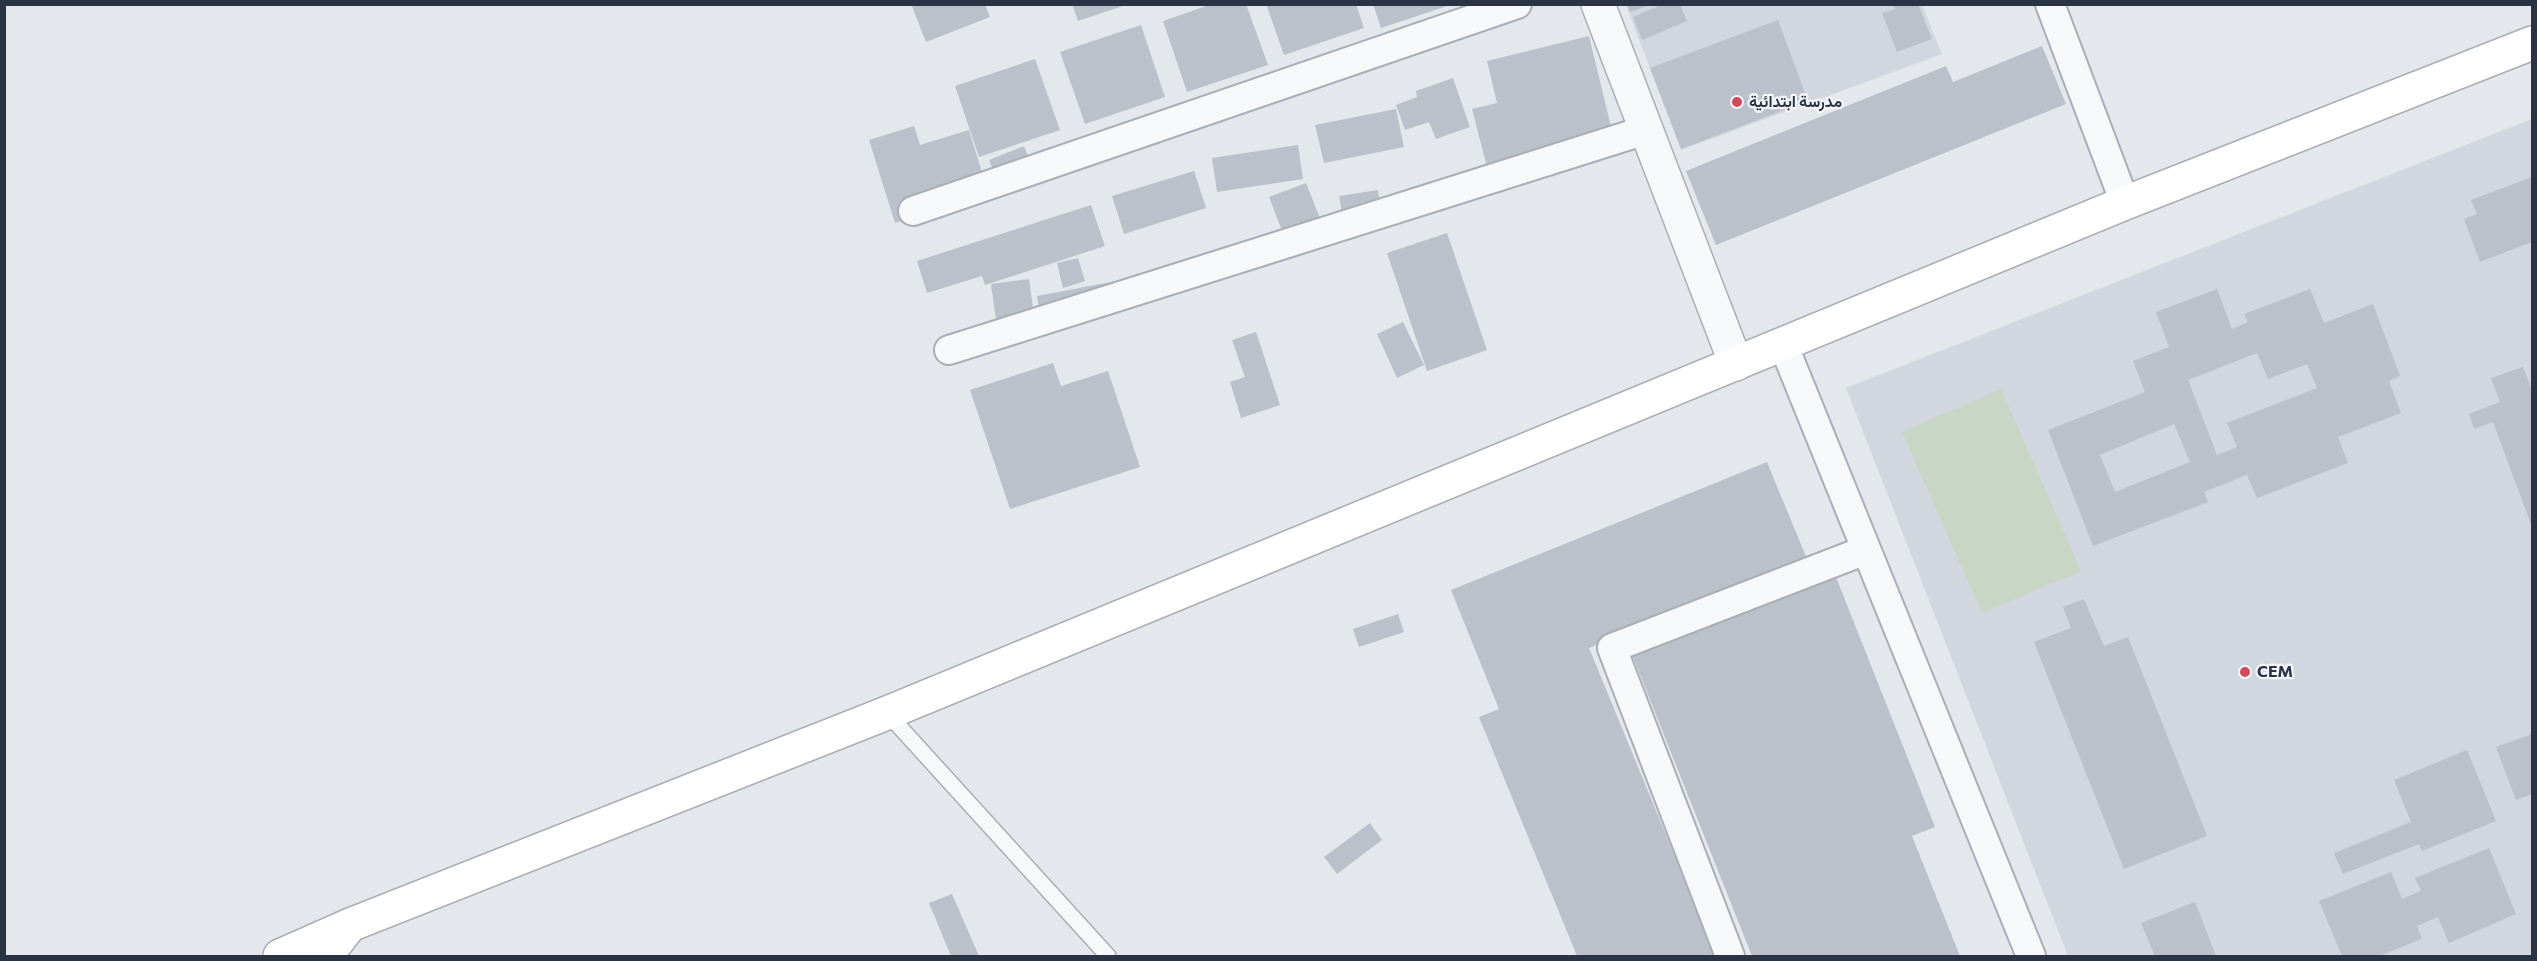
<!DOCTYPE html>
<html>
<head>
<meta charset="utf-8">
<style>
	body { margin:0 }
	#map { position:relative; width:2537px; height:961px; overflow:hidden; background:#e4e7ec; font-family:Commissioner,sans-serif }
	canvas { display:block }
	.frame { position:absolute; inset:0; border:6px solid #2b3445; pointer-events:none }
</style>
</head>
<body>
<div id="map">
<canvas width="2537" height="961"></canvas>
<div class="frame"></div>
</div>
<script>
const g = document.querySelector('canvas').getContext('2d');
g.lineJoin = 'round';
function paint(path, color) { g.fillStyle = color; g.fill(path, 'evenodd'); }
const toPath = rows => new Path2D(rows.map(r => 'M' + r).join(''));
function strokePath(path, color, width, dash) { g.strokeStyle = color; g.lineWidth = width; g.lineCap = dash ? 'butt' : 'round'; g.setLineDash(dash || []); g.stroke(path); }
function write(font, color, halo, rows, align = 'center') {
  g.font = font + ' Commissioner,Vazirmatn,sans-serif'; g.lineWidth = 4.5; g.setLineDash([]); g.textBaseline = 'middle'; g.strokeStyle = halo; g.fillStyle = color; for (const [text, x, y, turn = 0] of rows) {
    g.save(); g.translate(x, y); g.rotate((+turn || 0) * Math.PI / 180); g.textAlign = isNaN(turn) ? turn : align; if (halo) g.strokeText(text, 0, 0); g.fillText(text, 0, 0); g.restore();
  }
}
paint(toPath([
	[1626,5,1922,5,1942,54,1681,150],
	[2532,119,2532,956,2068,956,1846,388]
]), '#d2d6de');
paint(toPath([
	[2001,389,2081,571,1982,613,1902,432]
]), '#c9d6c5');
paint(toPath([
	[911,4,985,4,990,17,926,42],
	[1072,4,1126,4,1126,5,1078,21],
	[1212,4,1246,4,1268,65,1187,92,1163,21],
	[1266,4,1356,4,1364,28,1284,55],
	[1373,4,1450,4,1450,5,1381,28],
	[1627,4,1650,4,1650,5,1630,12],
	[1663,4,1680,4,1687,21,1642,40,1633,17],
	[1893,4,1918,4,1932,39,1897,52,1882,13,1895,9],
	[1778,20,1808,101,1681,149,1650,68],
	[1141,25,1165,97,1085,124,1060,52],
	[1589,36,1614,139,1488,171,1472,109,1497,103,1487,61],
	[2042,46,2066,104,1716,245,1686,171,1946,66,1953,82],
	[1035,59,1060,130,979,157,955,86],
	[1453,78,1470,127,1436,139,1429,122,1405,130,1396,105,1417,97,1416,91],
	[1396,109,1404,147,1324,163,1315,125],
	[914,126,920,145,969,130,989,195,895,223,869,140],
	[1298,145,1303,179,1217,192,1212,158],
	[1024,146,1035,174,1000,188,989,160],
	[1194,171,1206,208,1124,234,1112,196],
	[2532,177,2532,242,2480,262,2464,219,2477,214,2471,200],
	[1306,183,1325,231,1288,246,1269,197],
	[1378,190,1382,216,1344,222,1339,196],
	[1091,205,1105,246,985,285,982,276,927,293,917,261],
	[1447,233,1487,350,1427,371,1387,253],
	[1078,258,1085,281,1063,288,1057,263],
	[1029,279,1035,322,997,327,991,284],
	[1116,281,1121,305,1041,320,1037,296],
	[2217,289,2232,329,2248,322,2244,314,2310,289,2324,323,2373,304,2400,376,2389,381,2401,413,2338,437,2348,463,2257,498,2247,475,2204,492,2208,502,2093,546,2048,430,2145,392,2133,361,2169,347,2156,312],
	[2257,353,2268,379,2307,364,2317,388,2227,423,2237,447,2217,455,2188,380],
	[2174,424,2190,462,2115,492,2100,455],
	[1403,322,1424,365,1397,378,1377,334],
	[1256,332,1280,405,1241,418,1230,382,1245,377,1232,340],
	[1053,363,1061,386,1108,371,1140,467,1010,509,970,390],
	[2523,367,2532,390,2532,527,2493,422,2474,429,2469,414,2500,402,2491,378],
	[1767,462,1807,559,1589,648,1716,956,1577,956,1479,717,1499,709,1451,590],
	[1834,572,1935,827,1912,836,1960,956,1752,956,1631,652],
	[2084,599,2104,646,2128,637,2207,836,2124,869,2034,642,2071,628,2063,607],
	[1398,614,1404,632,1359,647,1353,629],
	[2532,734,2532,794,2516,800,2496,747],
	[2467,750,2496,821,2422,851,2419,844,2343,874,2334,853,2411,822,2394,780],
	[1370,823,1382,840,1337,874,1324,857],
	[2489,848,2516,914,2449,943,2438,917,2417,926,2422,939,2379,956,2342,956,2319,901,2391,872,2402,899,2421,891,2415,878],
	[952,894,979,956,951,956,929,903],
	[2195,902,2216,956,2155,956,2141,923]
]), '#bbc0ca');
const service = toPath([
	[887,713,1108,956]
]);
const minor = toPath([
	[2050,4,2125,203],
	[913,211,1517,4],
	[1783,344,2031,956],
	[949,350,1646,130],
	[1730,956,1612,648,1866,550]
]);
const tertiary = toPath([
	[1598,4,1736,364]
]);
const secondary = toPath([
	[280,956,350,925,887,713,2125,203,2532,43]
]);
const primary = toPath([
	[281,956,282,956],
	[326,956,350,925]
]);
strokePath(service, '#a9aeb7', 18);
strokePath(minor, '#a9aeb7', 32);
strokePath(tertiary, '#a9aeb7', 36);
strokePath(secondary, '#a9aeb7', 36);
strokePath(primary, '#a3abb8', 36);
strokePath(service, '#f7f8fa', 15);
strokePath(minor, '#f7f8fa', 28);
strokePath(tertiary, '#f7f8fa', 33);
strokePath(secondary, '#fff', 33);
strokePath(primary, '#fff', 33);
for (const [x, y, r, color] of [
	[1737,102,6,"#d1495b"],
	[2245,672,6,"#d1495b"]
]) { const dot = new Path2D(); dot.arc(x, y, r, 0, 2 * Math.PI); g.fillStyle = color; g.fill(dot); strokePath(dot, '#f4f6f9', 2); }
write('bold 16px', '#2b3445', '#f4f6f9', [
	["مدرسة ابتدائية",1749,102],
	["CEM",2257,672]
], 'left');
</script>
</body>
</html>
